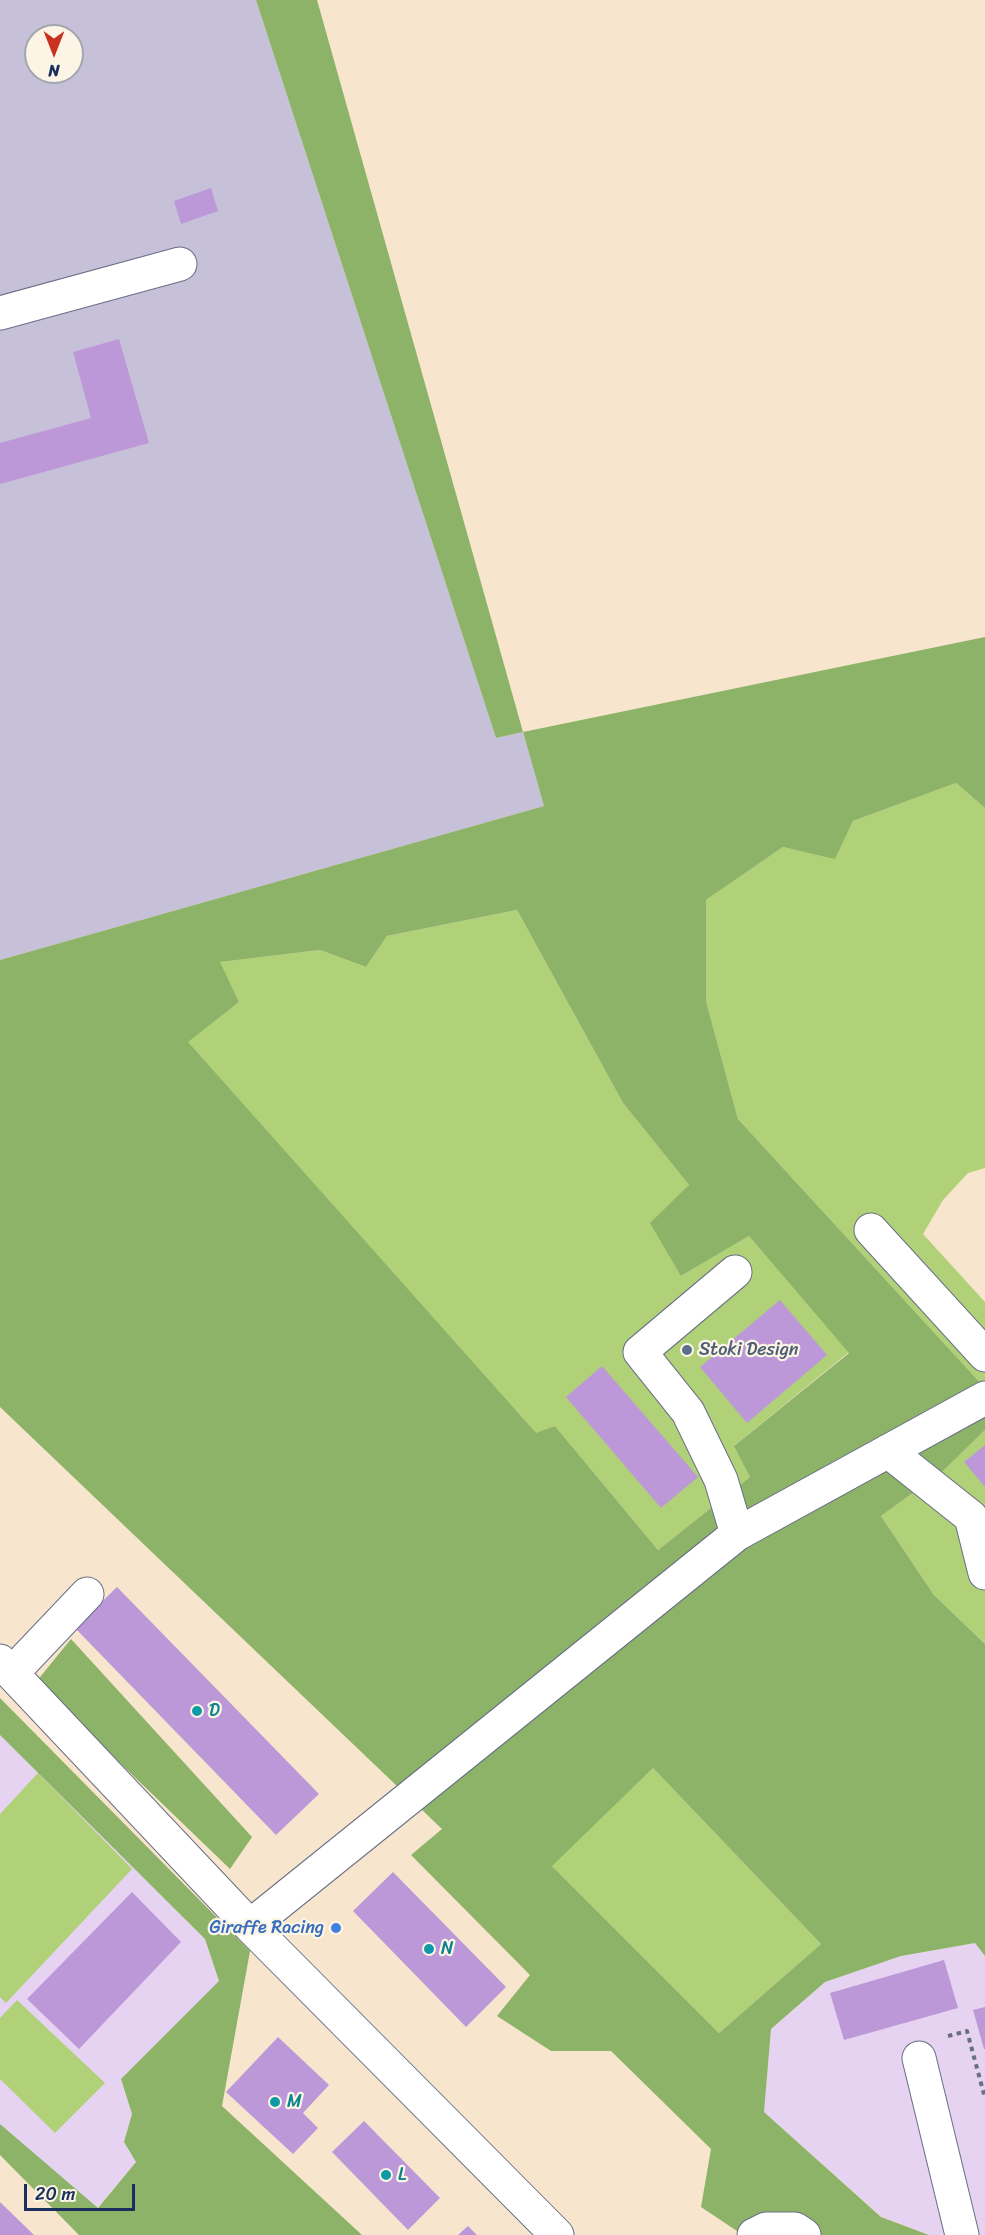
<!DOCTYPE html>
<html>
<head>
<meta charset="utf-8">
<style>
	body { margin:0 }
	#map { position:relative; width:985px; height:2235px; overflow:hidden; background:#f7e5cd; font-family:Sriracha,sans-serif }
	canvas { display:block }
	.north { position:absolute; left:24px; top:24px; width:60px; height:60px; box-sizing:border-box; background:#fcf5e5; border:2px solid #a2a6af; border-radius:50%; rotate:180deg; font-size:16px; font-weight:700; line-height:24px; text-align:center; color:#1b2f5e }
	.north::after { content:''; display:block; margin:auto; width:21px; height:27px; background:#c8321e; clip-path:polygon(50% 0,100% 100%,50% 72%,0 100%) }
	.scale { position:absolute; left:24px; top:2184px; width:111px; height:27px; box-sizing:border-box; border:3px solid #1b2f5e; border-top:0; padding-left:8px; font-size:18px; line-height:21px; white-space:nowrap; color:#1b2f5e; -webkit-text-stroke:4px #fcf5e5; paint-order:stroke }
</style>
</head>
<body>
<div id="map">
<canvas width="985" height="2235"></canvas>
<div class="north">N</div>
<div class="scale">20 m</div>
</div>
<script>
const g = document.querySelector('canvas').getContext('2d');
g.lineJoin = 'round';
function paint(path, color) { g.fillStyle = color; g.fill(path, 'evenodd'); }
const toPath = rows => new Path2D(rows.map(r => 'M' + r).join(''));
function strokePath(path, color, width, dash) { g.strokeStyle = color; g.lineWidth = width; g.lineCap = dash ? 'butt' : 'round'; g.setLineDash(dash || []); g.stroke(path); }
function write(font, color, halo, rows, align = 'center') {
  g.font = font + ' Sriracha,sans-serif'; g.lineWidth = 4.5; g.setLineDash([]); g.textBaseline = 'middle'; g.strokeStyle = halo; g.fillStyle = color; for (const [text, x, y, turn = 0] of rows) {
    g.save(); g.translate(x, y); g.rotate((+turn || 0) * Math.PI / 180); g.textAlign = isNaN(turn) ? turn : align; if (halo) g.strokeText(text, 0, 0); g.fillText(text, 0, 0); g.restore();
  }
}
paint(toPath([
	[0,1735,205,1939,219,1982,121,2079,132,2114,124,2142,136,2162,97,2208,0,2124],
	[976,1943,985,1956,985,2235,929,2235,882,2217,764,2112,771,2029,825,1982,901,1956]
]), '#e5d3f1');
paint(toPath([
	[0,0,256,0,496,738,523,732,544,806,0,960],
	[36,36,72,36,72,72,36,72]
]), '#c7c0d9');
paint(toPath([
	[956,783,985,808,985,1168,968,1173,943,1200,923,1234,985,1302,985,1388,738,1119,706,1001,706,900,783,847,835,858,853,821],
	[517,910,623,1103,689,1185,681,1276,749,1236,849,1352,735,1445,750,1477,658,1550,555,1426,536,1434,187,1042,239,1002,219,962,320,950,366,967,387,936],
	[985,1430,985,1644,934,1595,881,1516,942,1472],
	[653,1768,821,1944,719,2033,551,1865],
	[38,1773,132,1869,6,2003,0,1997,0,1814],
	[17,2000,105,2083,55,2133,0,2079,0,2018]
]), '#b1d178');
paint(toPath([
	[256,0,317,0,523,732,985,637,985,808,956,783,853,821,835,859,783,847,706,900,706,1001,738,1119,985,1388,985,1430,942,1472,881,1516,934,1595,985,1644,985,1956,975,1943,901,1956,825,1982,771,2029,764,2112,881,2217,929,2235,743,2235,701,2207,711,2149,611,2051,551,2051,497,2016,530,1975,411,1855,442,1829,0,1407,0,960,544,806,523,732,496,738],
	[517,910,623,1103,689,1185,650,1223,681,1276,749,1236,849,1353,734,1446,750,1477,658,1550,555,1426,536,1433,188,1042,239,1002,220,962,320,950,366,967,387,936],
	[653,1768,821,1944,719,2033,552,1866],
	[71,1639,252,1837,230,1869,36,1682],
	[0,1698,250,1951,222,2106,362,2235,79,2235,0,2155,0,2124,98,2208,136,2162,124,2142,132,2114,121,2079,219,1981,205,1939,0,1735]
]), '#8cb368');
paint(toPath([
	[211,188,218,211,181,224,174,201],
	[119,339,149,443,0,484,0,443,91,418,73,352],
	[780,1300,827,1355,747,1423,700,1367],
	[602,1366,698,1477,661,1508,566,1397],
	[985,1445,985,1487,964,1462],
	[117,1587,319,1794,276,1835,75,1628],
	[393,1872,506,1987,466,2027,353,1911],
	[132,1892,181,1942,79,2049,27,1999],
	[944,1960,958,2008,844,2040,830,1993],
	[985,2007,985,2049,984,2049,973,2010],
	[278,2037,329,2085,303,2113,318,2128,293,2154,226,2092],
	[364,2121,440,2198,408,2230,332,2152],
	[0,2202,34,2235,0,2235],
	[468,2226,477,2235,458,2235]
]), '#bd98d8');
const minor = toPath([
	[0,313,180,264],
	[871,1230,985,1355],
	[735,1272,640,1352,688,1412,721,1480,737,1534],
	[888,1451,971,1517,985,1573],
	[0,1661,250,1926,557,2235],
	[12,1673,87,1594],
	[250,1926,737,1534,985,1398],
	[919,2058,962,2235],
	[754,2235,766,2229,795,2229,804,2235]
]);
strokePath(minor, '#686f85', 35);
strokePath(toPath([
	[948,2036,967,2031,985,2098]
]), '#686f85', 4, [4.5, 4.5]);
strokePath(minor, '#fff', 33);
for (const [x, y, r, color] of [
	[687,1350,6,"#5c6f8a"],
	[197,1711,6,"#0f9aa8"],
	[336,1928,6,"#3f7fe0"],
	[429,1949,6,"#0f9aa8"],
	[275,2102,6,"#0f9aa8"],
	[386,2175,6,"#0f9aa8"]
]) { const dot = new Path2D(); dot.arc(x, y, r, 0, 2 * Math.PI); g.fillStyle = color; g.fill(dot); strokePath(dot, '#fcf5e5', 2); }
write('18px', '#4e5e75', '#fcf5e5', [
	["Stoki Design",699,1350]
], 'left');
write('18px', '#0d838f', '#fcf5e5', [
	["D",209,1711],
	["N",441,1949],
	["M",287,2102],
	["L",398,2175]
], 'left');
write('18px', '#366cbe', '#fcf5e5', [
	["Giraffe Racing",324,1928]
], 'right');
</script>
</body>
</html>
